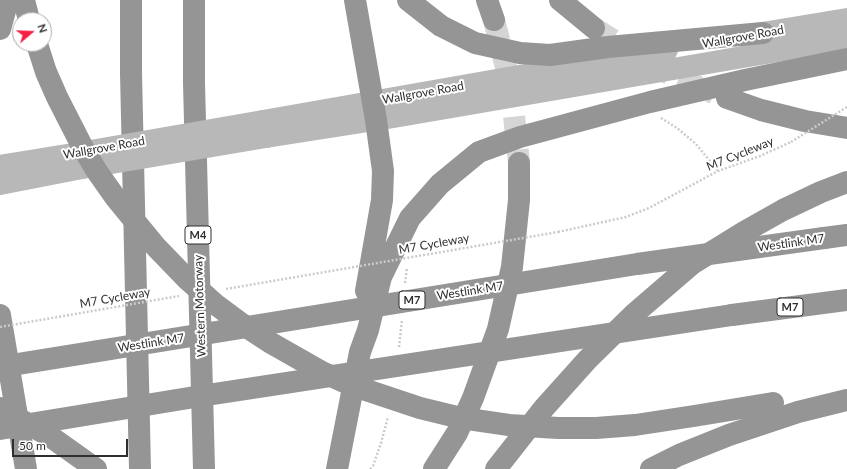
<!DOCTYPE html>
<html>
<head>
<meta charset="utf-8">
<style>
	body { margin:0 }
	#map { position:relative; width:847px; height:469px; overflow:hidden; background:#fff; font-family:Lato,sans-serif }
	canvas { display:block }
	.north { position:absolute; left:12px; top:12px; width:40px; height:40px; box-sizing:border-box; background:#fff; border:1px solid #ababab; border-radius:50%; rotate:71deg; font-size:11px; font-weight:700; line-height:16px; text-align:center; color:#2e2e2e }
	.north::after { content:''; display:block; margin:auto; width:14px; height:18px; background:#f52043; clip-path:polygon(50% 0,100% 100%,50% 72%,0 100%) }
	.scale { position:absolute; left:12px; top:439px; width:116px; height:18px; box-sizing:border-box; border:2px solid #2e2e2e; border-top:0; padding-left:5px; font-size:12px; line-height:14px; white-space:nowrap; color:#2e2e2e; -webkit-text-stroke:3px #fff; paint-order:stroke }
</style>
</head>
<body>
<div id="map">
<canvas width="847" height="469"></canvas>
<div class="north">N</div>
<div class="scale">50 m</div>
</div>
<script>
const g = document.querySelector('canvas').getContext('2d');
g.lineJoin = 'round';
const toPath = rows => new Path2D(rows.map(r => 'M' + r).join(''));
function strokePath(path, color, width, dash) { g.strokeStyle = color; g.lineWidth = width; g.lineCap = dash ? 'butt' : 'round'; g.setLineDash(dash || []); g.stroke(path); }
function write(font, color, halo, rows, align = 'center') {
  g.font = font + ' Lato,sans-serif'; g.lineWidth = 4; g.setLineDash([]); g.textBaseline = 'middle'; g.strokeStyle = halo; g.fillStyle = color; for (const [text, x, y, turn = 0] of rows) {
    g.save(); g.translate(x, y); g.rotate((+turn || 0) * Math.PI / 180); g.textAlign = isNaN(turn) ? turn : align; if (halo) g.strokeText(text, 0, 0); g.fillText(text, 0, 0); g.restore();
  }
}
strokePath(toPath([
	[494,20,511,87,519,163],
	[594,28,657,68,691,84,714,93]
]), '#d5d5d5', 22, [22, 11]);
strokePath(toPath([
	[661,118,677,128,696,144,718,171],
	[558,232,626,217,649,208,718,171,760,156,791,142],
	[405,283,407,268],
	[399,347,402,320],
	[370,469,373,466,381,443,388,417]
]), '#cbcbcb', 2.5, [2, 2]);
strokePath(toPath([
	[744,36,847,19],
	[263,121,667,50],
	[266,137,394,117,847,39],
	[0,166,79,153],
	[0,184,82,168]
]), '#b8b8b8', 22);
strokePath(toPath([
	[24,0,29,20],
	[131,0,131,73,140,469],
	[194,0,194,83,204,469],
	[355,0,376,120,383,171,382,200,366,291],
	[408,0,441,26,475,43,520,53,550,55,608,47,763,33],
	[487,0,494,20],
	[560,0,594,28],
	[0,29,8,0],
	[727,98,761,110,805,121,847,128],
	[824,238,847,235],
	[0,315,26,469],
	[732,315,847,300],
	[337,469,360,352,368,330,381,277,410,218,440,184,479,152,520,137,650,102,745,80,847,59],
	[434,469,457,433,473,398,498,329,512,267,519,200,519,163],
	[496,469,544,408,588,359,634,314,692,264,744,232,783,210,821,192,847,182],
	[651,469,679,455,729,435,798,412,847,400]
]), '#959595', 22);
strokePath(toPath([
	[791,142,847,107],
	[226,289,558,232],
	[0,327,179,296]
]), '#cbcbcb', 2.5, [2, 2]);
strokePath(toPath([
	[79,153,263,121],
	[82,168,266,137]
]), '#b8b8b8', 22);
strokePath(toPath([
	[37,44,46,72,57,97,83,148,96,170,115,197,156,247,188,280,215,304,242,324,271,343,322,372,351,385,420,408,461,418,509,425,558,428,596,428,635,425,694,416,773,403],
	[0,367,637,264,824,238],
	[0,408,51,437,96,469],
	[0,429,207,395,732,315]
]), '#959595', 22);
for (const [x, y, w] of [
	[198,235,26],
	[412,300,26],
	[790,307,26]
]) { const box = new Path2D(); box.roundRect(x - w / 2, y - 9, w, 18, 3); g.fillStyle = '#fff'; g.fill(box); strokePath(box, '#2e2e2e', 1); }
write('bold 11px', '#2e2e2e', null, [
	["M4",198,235],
	["M7",412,300],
	["M7",790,307]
]);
write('12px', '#2e2e2e', '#fff', [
	["Wallgrove Road",743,37,-10],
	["Wallgrove Road",423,93,-10],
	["Wallgrove Road",104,148,-10],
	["M7 Cycleway",740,154,-22],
	["Westlink M7",791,243,-8],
	["M7 Cycleway",434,244,-10],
	["Westlink M7",470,291,-9],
	["M7 Cycleway",115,298,-10],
	["Western Motorway",200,306,-92],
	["Westlink M7",151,343,-9]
]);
</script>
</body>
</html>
